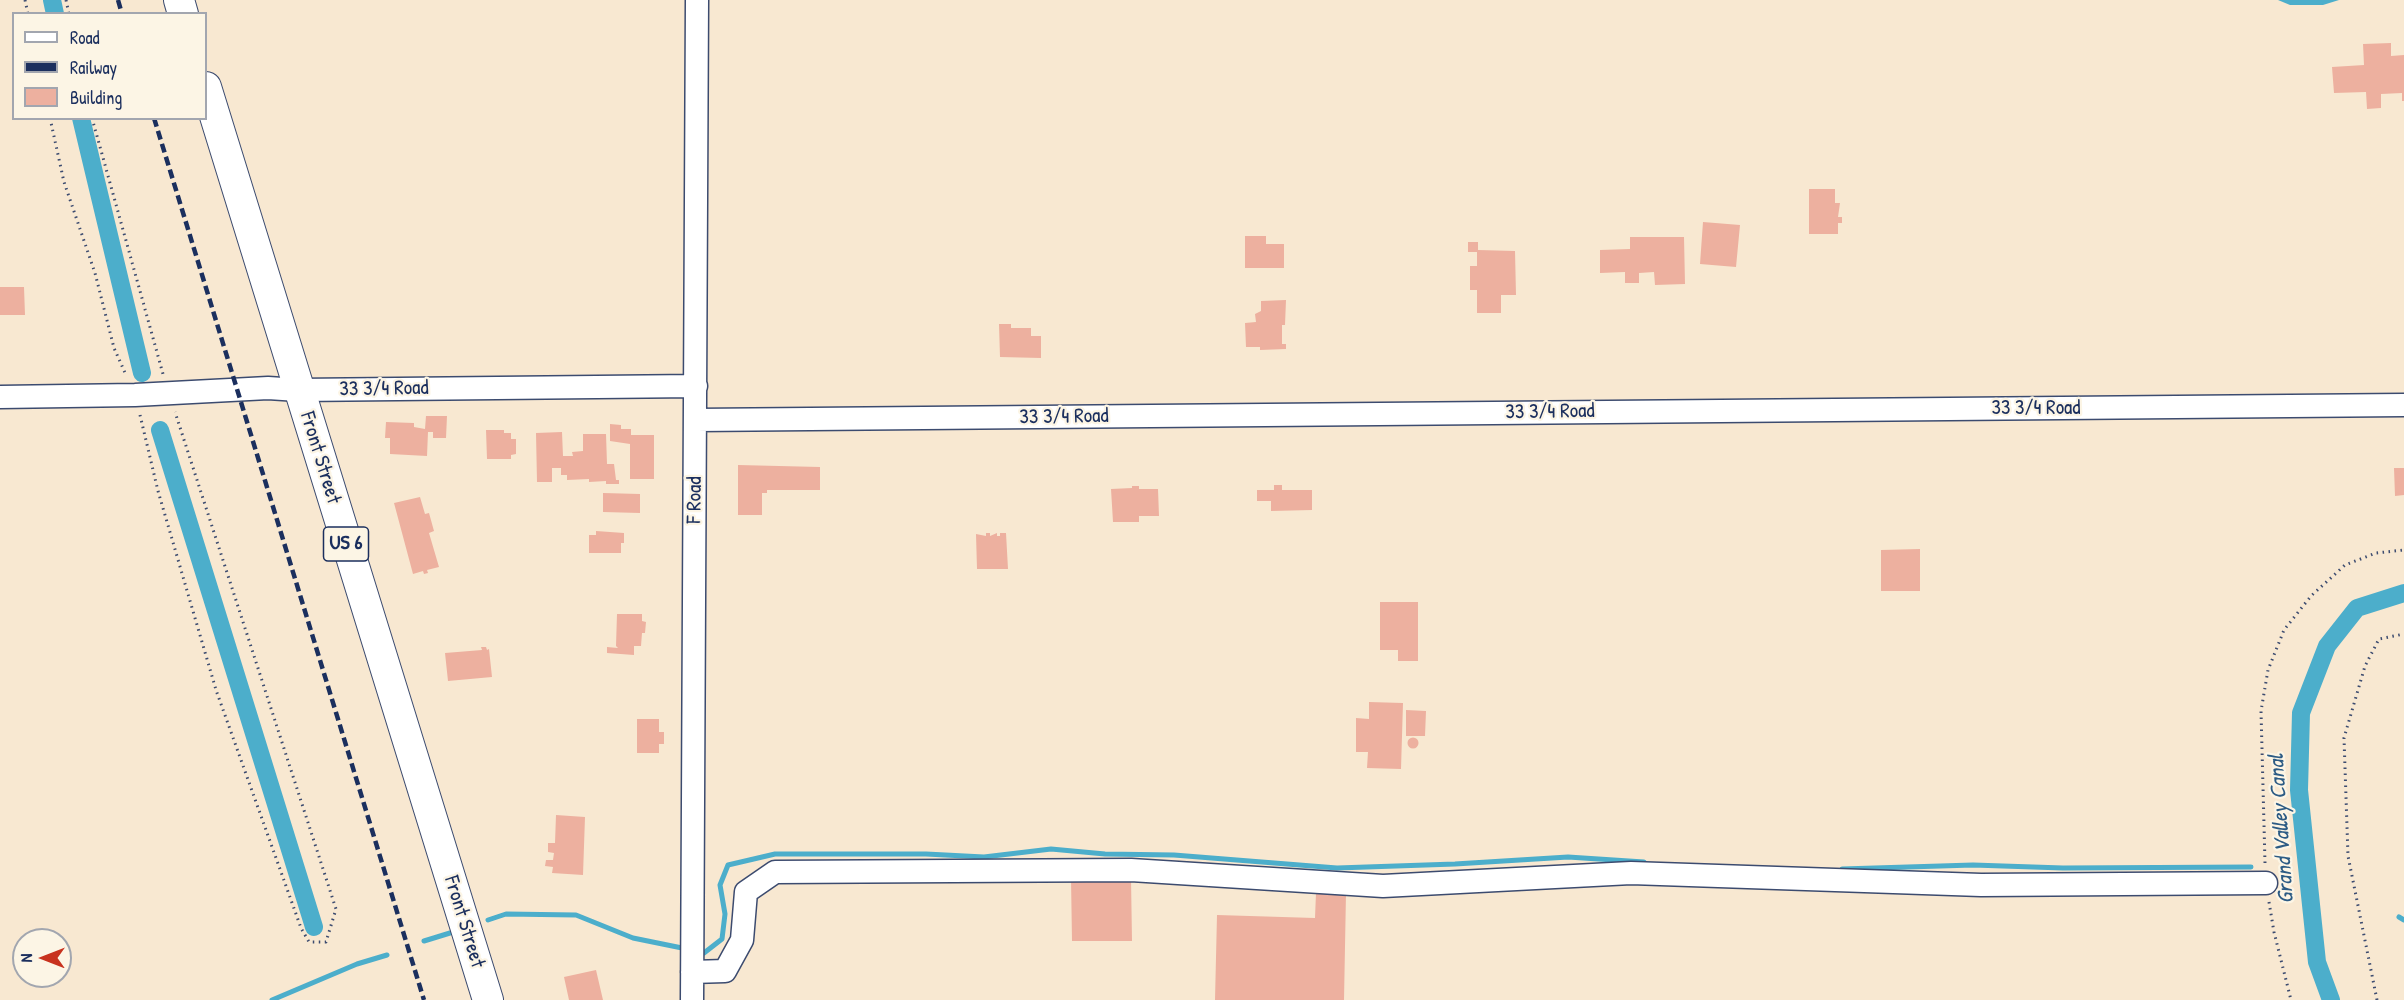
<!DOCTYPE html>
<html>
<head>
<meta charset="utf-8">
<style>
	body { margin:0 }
	#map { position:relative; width:2404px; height:1000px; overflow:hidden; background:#f8e8d1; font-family:"Patrick Hand",sans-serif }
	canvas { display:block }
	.legend { position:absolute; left:12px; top:12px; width:195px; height:108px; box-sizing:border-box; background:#fcf5e5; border:2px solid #a2a6af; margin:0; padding:8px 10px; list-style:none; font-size:18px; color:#1b2f5e }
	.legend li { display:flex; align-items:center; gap:12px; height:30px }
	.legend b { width:30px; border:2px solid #a2a6af }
	.north { position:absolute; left:12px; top:928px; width:60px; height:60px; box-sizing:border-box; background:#fcf5e5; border:2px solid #a2a6af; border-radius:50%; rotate:270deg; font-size:16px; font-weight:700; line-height:24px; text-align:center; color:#1b2f5e }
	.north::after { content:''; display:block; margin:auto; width:21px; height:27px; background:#c8321e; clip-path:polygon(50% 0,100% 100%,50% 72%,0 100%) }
</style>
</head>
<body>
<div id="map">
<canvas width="2404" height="1000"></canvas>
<ul class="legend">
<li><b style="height:8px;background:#fff"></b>Road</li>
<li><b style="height:8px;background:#1b2f5e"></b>Railway</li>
<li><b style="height:16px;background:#edb09f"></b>Building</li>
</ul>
<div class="north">N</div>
</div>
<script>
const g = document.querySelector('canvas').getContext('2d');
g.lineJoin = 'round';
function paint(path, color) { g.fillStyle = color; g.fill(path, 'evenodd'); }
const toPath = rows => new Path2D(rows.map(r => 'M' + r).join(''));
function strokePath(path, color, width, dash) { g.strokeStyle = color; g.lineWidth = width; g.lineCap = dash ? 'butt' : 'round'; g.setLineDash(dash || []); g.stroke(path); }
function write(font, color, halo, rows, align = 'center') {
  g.font = font + ' "Patrick Hand",sans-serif'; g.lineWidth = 4.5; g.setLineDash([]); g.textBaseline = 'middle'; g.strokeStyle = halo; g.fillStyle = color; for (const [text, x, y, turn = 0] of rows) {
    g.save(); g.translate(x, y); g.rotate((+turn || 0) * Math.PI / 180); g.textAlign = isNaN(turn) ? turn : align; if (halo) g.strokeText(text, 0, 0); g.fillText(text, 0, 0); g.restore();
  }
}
paint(toPath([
	[2278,0,2339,0,2323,5,2290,5]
]), '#4caecb');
strokePath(toPath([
	[1842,869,1973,865,2063,868,2251,867],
	[2399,917,2404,920],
	[488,920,506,914,576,915,633,938,687,949],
	[424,941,450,933],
	[699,951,704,953,722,939,725,914,720,885,728,865,775,854,926,854,984,857,1051,849,1105,854,1174,855,1337,868,1455,864,1568,857,1644,862],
	[272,1000,357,964,387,955]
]), '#4caecb', 5);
strokePath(toPath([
	[52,0,55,14],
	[81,118,142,373],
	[160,430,314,927],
	[2331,1000,2317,962,2299,790,2301,713,2327,646,2357,608,2404,593]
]), '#4caecb', 18);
paint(toPath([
	[2391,43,2391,56,2404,55,2404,101,2402,101,2402,93,2381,94,2381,108,2367,109,2366,92,2334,93,2332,67,2364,65,2363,44],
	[1809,189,1835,189,1835,203,1840,203,1838,217,1842,217,1842,223,1838,223,1838,234,1809,234],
	[1703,222,1740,225,1736,267,1700,264],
	[1245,236,1266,236,1266,244,1284,244,1284,268,1245,268],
	[1630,237,1684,237,1685,284,1655,285,1654,272,1639,273,1639,283,1625,283,1625,272,1600,273,1600,250,1630,249],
	[1468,242,1478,242,1478,250,1515,251,1516,295,1501,295,1501,313,1477,313,1477,290,1470,290,1470,266,1477,266,1477,252,1468,252],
	[0,287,24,287,25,315,0,315],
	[1286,300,1285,325,1282,325,1282,344,1286,344,1286,349,1260,350,1260,347,1246,347,1245,323,1256,322,1255,314,1261,311,1261,301],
	[999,324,1011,324,1011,328,1031,328,1031,336,1041,336,1041,358,1000,357],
	[426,416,447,416,446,438,433,438,433,432,428,432,427,456,390,454,390,438,385,438,386,422,414,423,414,427,425,429],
	[610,424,621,425,621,429,631,429,631,435,654,435,654,479,630,479,630,444,610,441],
	[486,430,504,430,504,433,511,433,511,439,516,439,516,454,511,455,511,459,487,459],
	[562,432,563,456,573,456,572,452,583,451,583,434,606,434,607,464,614,464,616,480,619,480,619,484,606,484,606,481,589,482,589,479,567,480,567,475,561,475,561,468,552,468,552,482,537,482,536,433],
	[738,465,820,467,820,490,767,490,767,493,762,493,762,515,738,515],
	[2394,468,2404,468,2404,495,2395,496],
	[1274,485,1282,485,1282,490,1312,490,1312,510,1271,511,1271,501,1257,501,1257,490,1274,490],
	[1132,486,1139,486,1139,489,1158,489,1159,516,1139,516,1139,522,1113,522,1111,489,1132,488],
	[603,493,640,494,640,513,603,512],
	[420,497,425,514,429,513,434,531,429,533,439,567,427,570,428,573,424,574,423,571,413,574,394,503],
	[596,531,624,533,624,543,621,543,621,553,589,553,589,535,596,535],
	[986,533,990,533,990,536,997,533,997,536,1000,536,1000,533,1006,533,1008,569,977,569,976,534,986,536],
	[1920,549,1920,591,1881,591,1881,550],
	[1380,602,1418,602,1418,661,1398,661,1398,650,1380,650],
	[617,614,642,614,642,621,646,622,645,633,642,633,641,646,634,646,634,655,607,653,607,647,618,648,616,646],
	[481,647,486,647,487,650,489,649,492,677,448,681,445,653,482,650],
	[1369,702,1403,703,1401,769,1367,768,1368,752,1356,752,1356,718,1369,719],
	[1406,710,1426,711,1425,736,1406,736],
	[637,719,659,719,659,732,664,732,664,744,659,744,659,753,637,753],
	'1407.5 743a5.5 5.5 0 1 1 11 0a5.5 5.5 0 1 1-11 0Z',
	[556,815,585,817,583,875,552,873,553,867,545,866,546,860,553,860,554,853,548,852,548,843,555,843],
	[1071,878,1131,878,1132,941,1072,941],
	[1316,893,1346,893,1344,1000,1215,1000,1217,915,1315,918],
	[596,970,603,1000,569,1000,564,977]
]), '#edb09f');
const minor = toPath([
	[0,397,135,395,268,388,298,390,696,386],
	[696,420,2404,405],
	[692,972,725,971,742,940,746,892,775,872,1131,870,1383,886,1631,873,1981,885,2266,883],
	[692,1000,697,0]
]);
const major = toPath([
	[179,0,183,14],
	[206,87,488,1000]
]);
strokePath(minor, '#3c4b6f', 25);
strokePath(major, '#3c4b6f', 32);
strokePath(toPath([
	[25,0,28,14],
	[66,0,69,14],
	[50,118,64,182,95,273,114,348,126,375],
	[92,118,163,374],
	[140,415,158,491,216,690,301,928,309,942,326,942,336,909,175,412],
	[2265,863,2261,711,2268,670,2284,630,2311,596,2345,565,2376,553,2404,550],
	[2269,902,2274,932,2291,1000],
	[2377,1000,2348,856,2344,738,2365,666,2379,639,2404,634]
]), '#3c4b6f', 3, [1.5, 4.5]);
strokePath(minor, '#fff', 22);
strokePath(major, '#fff', 30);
strokePath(toPath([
	[118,0,122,14],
	[154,118,424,1000]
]), '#1b2f5e', 4.5, [9, 4.5]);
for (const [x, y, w] of [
	[346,544,45]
]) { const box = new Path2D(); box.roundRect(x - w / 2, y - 17, w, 34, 4.5); g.fillStyle = '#fcf5e5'; g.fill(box); strokePath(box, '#1b2f5e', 1.5); }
write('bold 20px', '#1b2f5e', null, [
	["US 6",346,544]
]);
write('21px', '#1b2f5e', '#fcf5e5', [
	["33 3/4 Road",384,389,-1],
	["33 3/4 Road",2036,408],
	["33 3/4 Road",1550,412,-1],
	["33 3/4 Road",1064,417,-1],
	["Front Street",320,458,73],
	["F Road",695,500,-89],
	["Front Street",464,922,73]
]);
write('italic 22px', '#2c5b84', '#fcf5e5', [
	["Grand Valley Canal",2282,829,-94]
]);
</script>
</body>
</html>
